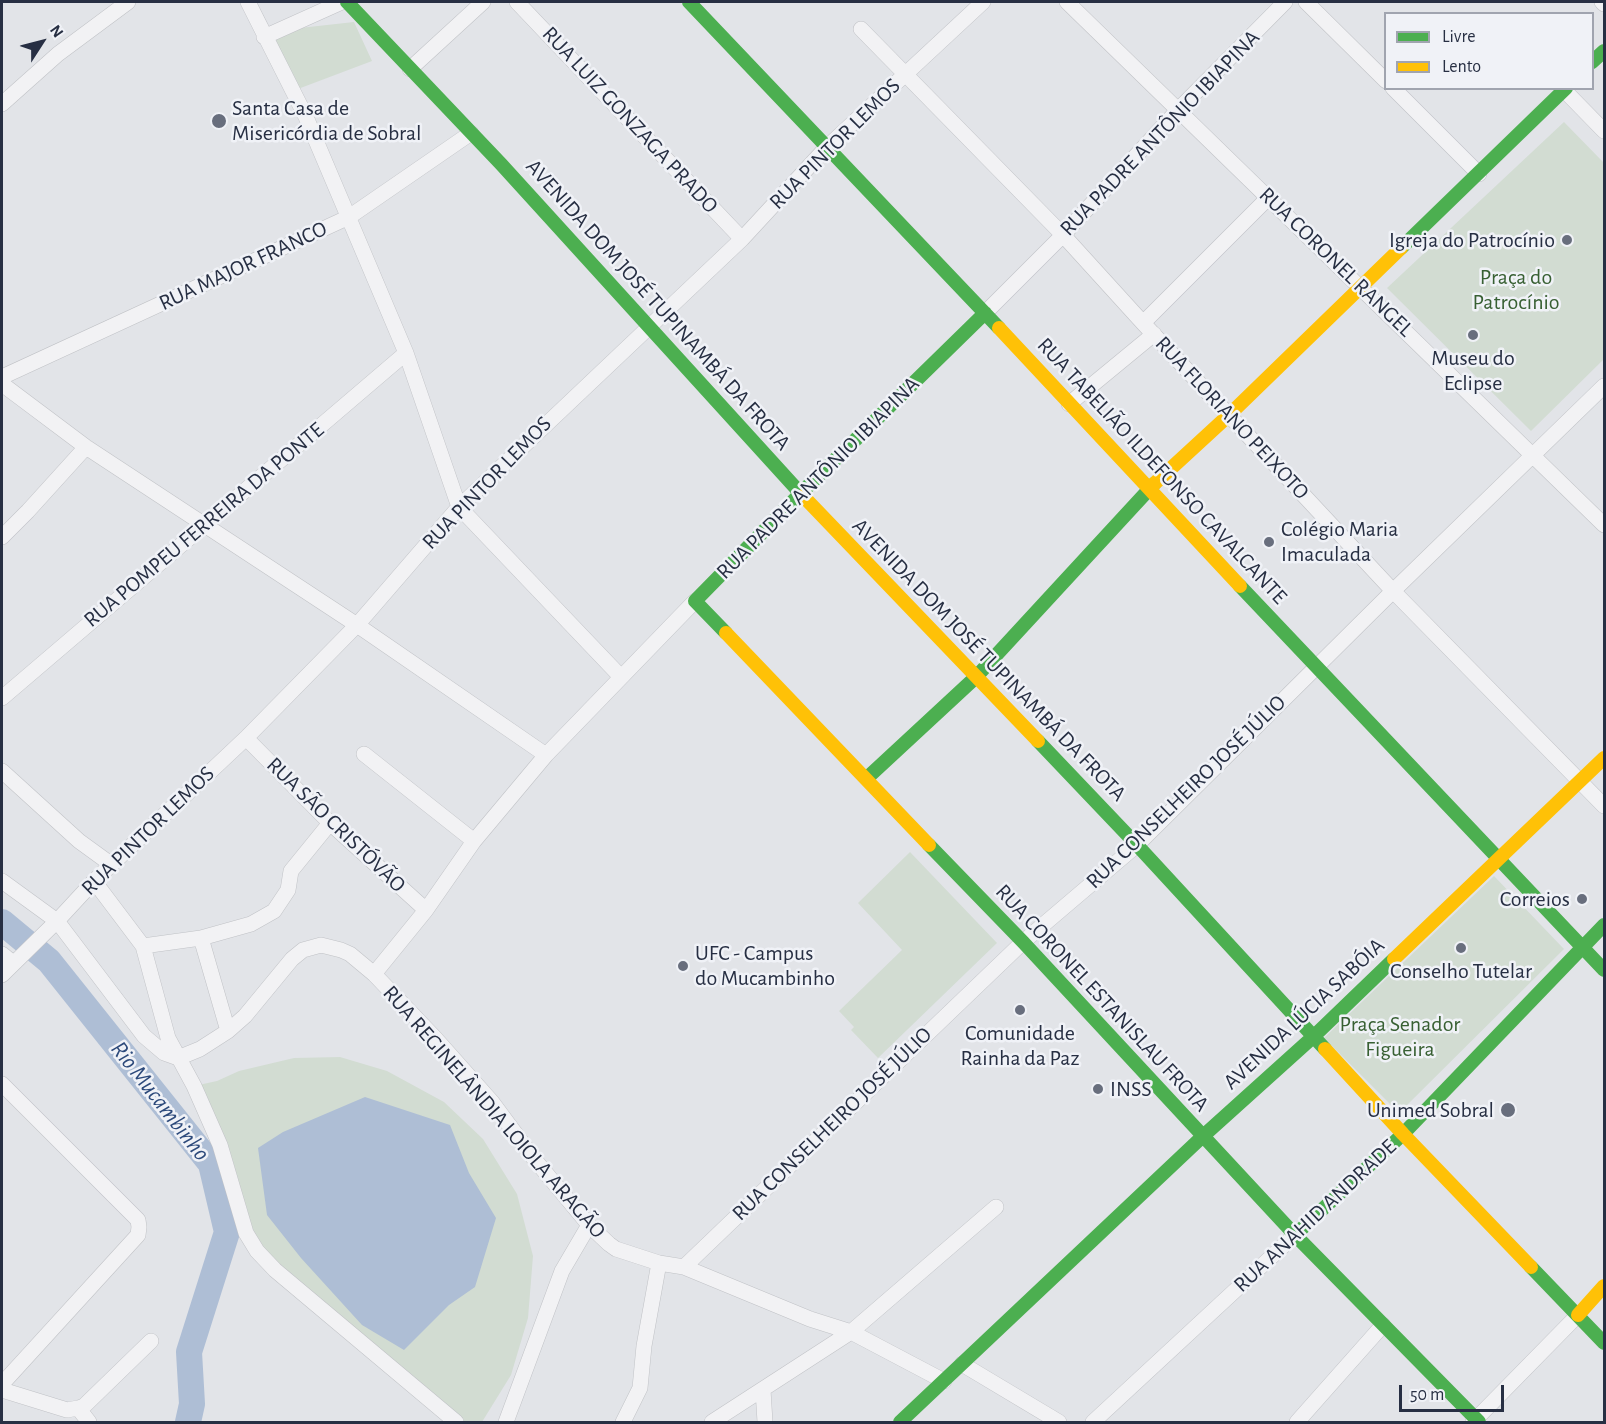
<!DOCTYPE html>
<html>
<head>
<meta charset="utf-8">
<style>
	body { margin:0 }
	#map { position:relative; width:1606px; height:1424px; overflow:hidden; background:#e2e4e8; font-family:"Alegreya Sans",sans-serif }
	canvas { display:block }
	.frame { position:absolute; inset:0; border:3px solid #272f43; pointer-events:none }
	.legend { position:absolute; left:1384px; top:12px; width:210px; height:78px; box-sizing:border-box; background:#f0f2f7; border:2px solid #a0a4af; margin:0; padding:8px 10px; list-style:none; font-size:18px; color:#272f43 }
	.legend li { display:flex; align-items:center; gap:12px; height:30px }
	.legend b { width:30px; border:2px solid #a0a4af }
	.north { position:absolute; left:12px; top:12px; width:60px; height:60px; -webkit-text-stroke:4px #f0f2f7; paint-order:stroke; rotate:54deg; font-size:16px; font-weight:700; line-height:24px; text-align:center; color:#272f43 }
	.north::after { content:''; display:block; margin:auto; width:21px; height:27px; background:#272f43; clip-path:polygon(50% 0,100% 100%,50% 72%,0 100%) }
	.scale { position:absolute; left:1399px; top:1385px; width:105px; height:27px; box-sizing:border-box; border:3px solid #272f43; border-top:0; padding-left:8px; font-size:18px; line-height:21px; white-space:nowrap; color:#272f43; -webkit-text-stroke:4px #f0f2f7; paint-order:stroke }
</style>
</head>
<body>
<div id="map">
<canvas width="1606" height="1424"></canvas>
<div class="frame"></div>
<ul class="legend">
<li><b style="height:8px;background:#4caf50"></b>Livre</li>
<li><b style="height:8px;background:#ffc107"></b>Lento</li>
</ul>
<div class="north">N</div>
<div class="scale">50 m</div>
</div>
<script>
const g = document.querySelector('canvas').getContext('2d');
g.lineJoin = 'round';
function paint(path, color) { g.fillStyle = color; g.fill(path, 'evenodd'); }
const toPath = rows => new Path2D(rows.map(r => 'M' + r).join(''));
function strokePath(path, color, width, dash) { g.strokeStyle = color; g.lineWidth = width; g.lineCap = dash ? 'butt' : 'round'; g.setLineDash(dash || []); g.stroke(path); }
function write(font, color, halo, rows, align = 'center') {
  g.font = font + ' "Alegreya Sans",sans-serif'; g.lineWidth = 5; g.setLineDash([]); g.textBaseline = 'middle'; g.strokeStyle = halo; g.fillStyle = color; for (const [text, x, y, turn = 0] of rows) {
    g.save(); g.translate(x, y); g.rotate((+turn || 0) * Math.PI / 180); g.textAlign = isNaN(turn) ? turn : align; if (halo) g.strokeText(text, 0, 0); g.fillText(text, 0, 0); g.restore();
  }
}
paint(toPath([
	[354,22,372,61,290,92,270,39,291,29],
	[1564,122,1604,163,1604,359,1531,431,1387,288],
	[910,852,997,943,878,1058,851,1030,854,1027,839,1011,902,950,858,903],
	[1494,876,1564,949,1399,1113,1324,1038],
	[340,1057,387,1071,444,1102,483,1139,517,1194,533,1256,528,1318,511,1375,482,1422,456,1422,257,1251,194,1086,217,1081,239,1071,294,1058]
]), '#d2dcd2');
paint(toPath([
	[365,1097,450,1125,469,1173,496,1218,475,1287,449,1305,404,1350,362,1325,301,1258,267,1215,258,1148,283,1132]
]), '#aebed5');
strokePath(toPath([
	[2,922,49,961,211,1164,227,1232,189,1352,192,1404,188,1422]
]), '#aebed5', 26);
const street = toPath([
	[248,2,306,117,406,353,459,507,621,677],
	[517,2,742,239],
	[1067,2,1604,525],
	[1306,2,1386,81],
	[1602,2,1604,4],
	[861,29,1063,235,1143,323,1393,591,1604,806],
	[264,37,342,2],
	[410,69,483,2],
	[1393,88,1479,174],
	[1564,90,1604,131],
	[2,104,58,54,128,2],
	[985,313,1063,235,1179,109,1285,2],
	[1143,323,1269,197],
	[2,377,349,217,471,133],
	[2,384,86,447,357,625,546,755],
	[1069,404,1154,334],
	[2,537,28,511,86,447],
	[2,698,406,353],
	[246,738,330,823,426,910],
	[364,754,474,841],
	[2,771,79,841,112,865],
	[2,881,57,921,144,1036,164,1053,178,1058],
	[94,881,143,946,168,1038,194,1086,220,1145,246,1233,257,1251,275,1270,456,1422],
	[201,938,228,1031],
	[143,946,201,938,251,924,274,911,288,890,291,871,330,823],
	[2,954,13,963],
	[374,974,426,910,474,841,546,755,695,601],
	[2,975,57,921,94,881,246,738,357,625,459,507,742,239,826,148,983,2],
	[178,1058,200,1049,228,1031,245,1016,292,959,303,950,321,945,341,950,350,954,374,974,436,1039,492,1102,535,1160,589,1225,609,1244,616,1249,659,1263,684,1267,810,1319,851,1332,944,1381],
	[2,1084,138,1220,139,1227,138,1235,2,1384],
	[684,1267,1023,942,1137,845,1393,591,1604,386],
	[962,1364,1059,1422],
	[2,1390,67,1410,78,1408,84,1406,151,1341],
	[763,1390,765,1422],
	[78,1408,89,1422],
	[506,1422,562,1271,589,1225],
	[623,1422,640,1388,644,1346,659,1263],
	[712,1422,851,1332,996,1207],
	[1093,1422,1295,1235],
	[1297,1422,1383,1325],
	[1473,1422,1578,1315]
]);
strokePath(street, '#c0c2c6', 16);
strokePath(street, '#f2f2f4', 15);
strokePath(toPath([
	[347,2,501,164,803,496],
	[689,2,999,328],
	[1592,62,1604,51],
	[1401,248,1566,88],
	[1240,586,1604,970],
	[726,633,695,601,801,493,985,313],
	[1038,741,1137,845,1325,1049],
	[867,778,976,677,1154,484],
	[929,845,1023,942,1295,1235,1479,1422],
	[1295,1235,1403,1134,1604,925],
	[1531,1267,1604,1343],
	[900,1422,1202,1137,1313,1037,1394,959]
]), '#4caf50', 14);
strokePath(toPath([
	[999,328,1240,586],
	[1154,484,1229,415,1401,248],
	[803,496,1038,741],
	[726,633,929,845],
	[1394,959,1604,758],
	[1325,1049,1403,1134,1531,1267],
	[1578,1315,1604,1286]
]), '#ffc107', 14);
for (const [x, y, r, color] of [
	[219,121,8,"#686e7d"],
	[1567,240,6,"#686e7d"],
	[1473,335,6,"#686e7d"],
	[1269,542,6,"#686e7d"],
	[1582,899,6,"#686e7d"],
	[1461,948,6,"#686e7d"],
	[683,966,6,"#686e7d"],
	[1020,1010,6,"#686e7d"],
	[1098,1089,6,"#686e7d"],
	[1508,1110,8,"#686e7d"]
]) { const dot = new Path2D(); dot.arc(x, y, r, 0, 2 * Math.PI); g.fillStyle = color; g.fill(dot); strokePath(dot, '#f0f2f7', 2); }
write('22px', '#272f43', '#f0f2f7', [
	["Santa Casa de",232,108],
	["Misericórdia de Sobral",232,133],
	["Igreja do Patrocínio",1555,240,"right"],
	["Museu do",1473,358,"center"],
	["Eclipse",1473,383,"center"],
	["Colégio Maria",1281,529],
	["Imaculada",1281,554],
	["Correios",1570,899,"right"],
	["UFC - Campus",695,953],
	["do Mucambinho",695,978],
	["Conselho Tutelar",1461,971,"center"],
	["Comunidade",1020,1033,"center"],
	["Rainha da Paz",1020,1058,"center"],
	["INSS",1110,1089],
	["Unimed Sobral",1494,1110,"right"]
], 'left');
write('22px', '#272f43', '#f0f2f7', [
	["RUA LUIZ GONZAGA PRADO",630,120,47],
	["RUA PADRE ANTÔNIO IBIAPINA",1160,133,-46],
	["RUA PINTOR LEMOS",835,144,-45],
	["RUA CORONEL RANGEL",1336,262,44],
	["RUA MAJOR FRANCO",243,266,-25],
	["AVENIDA DOM JOSÉ TUPINAMBÁ DA FROTA",658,305,48],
	["RUA FLORIANO PEIXOTO",1232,418,47],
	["RUA TABELIÃO ILDEFONSO CAVALCANTE",1162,471,47],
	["RUA PADRE ANTÔNIO IBIAPINA",818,478,-45],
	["RUA PINTOR LEMOS",487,483,-46],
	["RUA POMPEU FERREIRA DA PONTE",204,525,-40],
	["AVENIDA DOM JOSÉ TUPINAMBÁ DA FROTA",989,660,46],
	["RUA CONSELHEIRO JOSÉ JÚLIO",1186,792,-44],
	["RUA SÃO CRISTÓVÃO",336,825,44],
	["RUA PINTOR LEMOS",148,831,-44],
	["RUA CORONEL ESTANISLAU FROTA",1102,998,47],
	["AVENIDA LÚCIA SABÓIA",1304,1014,-43],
	["RUA REGINELÂNDIA LOIOLA ARAGÃO",494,1112,49],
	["RUA CONSELHEIRO JOSÉ JÚLIO",832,1124,-44],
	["RUA ANAHID ANDRADE",1315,1216,-43]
]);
write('22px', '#386033', '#f0f2f7', [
	["Praça do",1516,277],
	["Patrocínio",1516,302],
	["Praça Senador",1400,1024],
	["Figueira",1400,1049]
]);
write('italic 24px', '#2d4a7b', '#f0f2f7', [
	["Rio Mucambinho",160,1101,52]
]);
</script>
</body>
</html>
